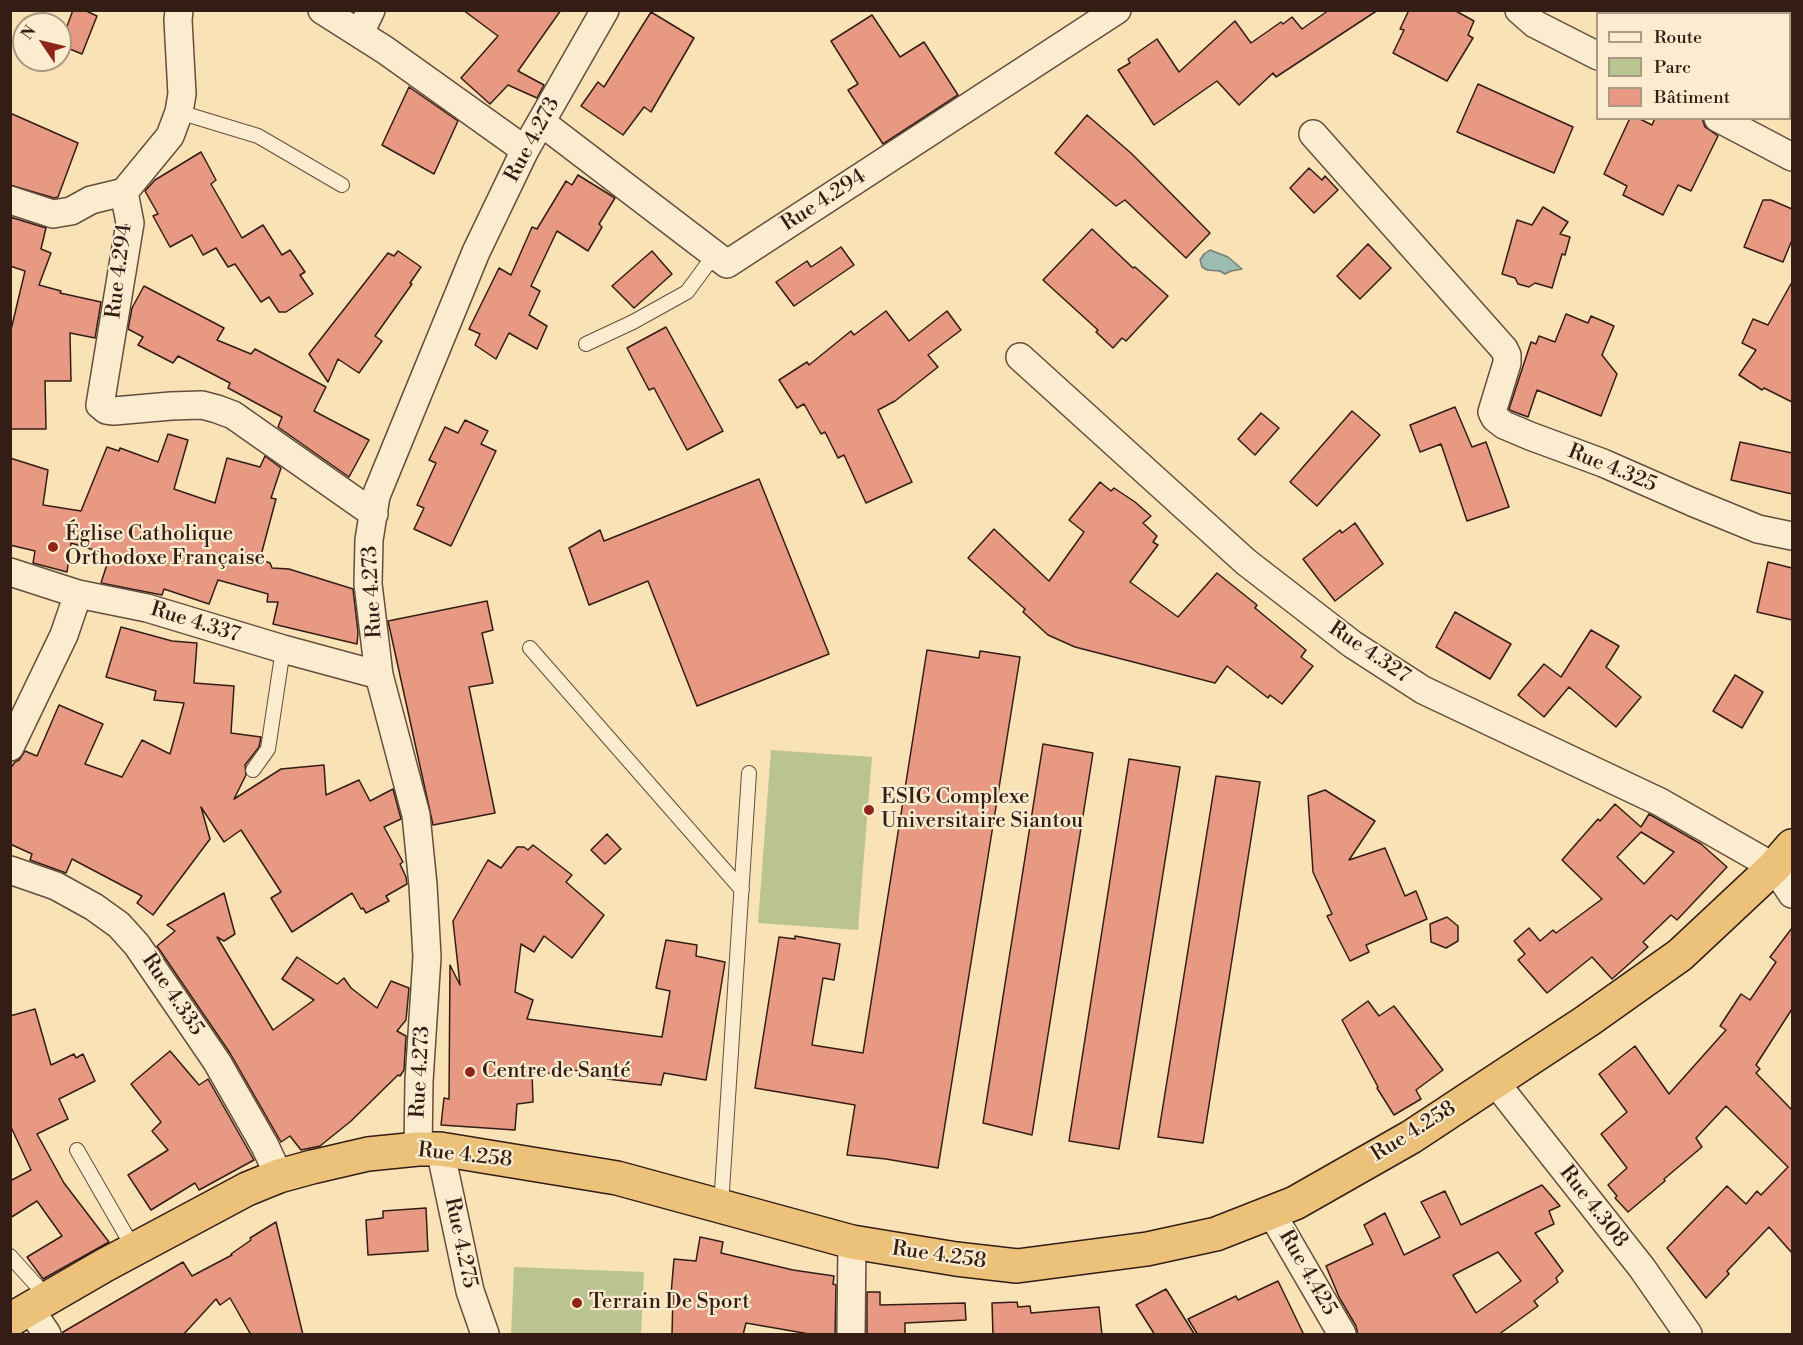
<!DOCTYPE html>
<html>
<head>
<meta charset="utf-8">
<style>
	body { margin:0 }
	#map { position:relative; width:1803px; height:1345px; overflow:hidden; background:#f9e2b5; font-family:"Libre Bodoni",serif }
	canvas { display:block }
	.frame { position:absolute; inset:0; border:12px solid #331d15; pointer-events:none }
	.legend { position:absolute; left:1596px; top:12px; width:195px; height:108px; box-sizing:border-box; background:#fbeccf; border:2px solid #ab9985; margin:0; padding:8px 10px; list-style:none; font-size:18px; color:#331d15 }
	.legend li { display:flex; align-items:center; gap:12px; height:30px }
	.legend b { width:30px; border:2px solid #ab9985 }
	.north { position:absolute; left:12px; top:12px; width:60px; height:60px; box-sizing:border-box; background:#fbeccf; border:2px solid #ab9985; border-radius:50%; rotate:305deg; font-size:16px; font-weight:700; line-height:24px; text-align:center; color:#331d15 }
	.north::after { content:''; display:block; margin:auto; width:21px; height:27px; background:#8f2418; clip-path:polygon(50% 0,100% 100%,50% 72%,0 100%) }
</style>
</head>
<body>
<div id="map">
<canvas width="1803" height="1345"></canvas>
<div class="frame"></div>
<ul class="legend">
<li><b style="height:8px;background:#fbeccf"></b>Route</li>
<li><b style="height:16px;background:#b9c491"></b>Parc</li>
<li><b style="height:16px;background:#e89984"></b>Bâtiment</li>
</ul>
<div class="north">N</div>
</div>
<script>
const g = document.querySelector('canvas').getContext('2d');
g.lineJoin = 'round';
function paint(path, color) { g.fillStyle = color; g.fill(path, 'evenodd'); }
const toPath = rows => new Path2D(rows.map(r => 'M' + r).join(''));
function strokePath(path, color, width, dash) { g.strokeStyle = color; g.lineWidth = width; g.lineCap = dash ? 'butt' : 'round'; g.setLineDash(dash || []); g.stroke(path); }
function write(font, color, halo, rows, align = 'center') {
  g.font = font + ' "Libre Bodoni",serif'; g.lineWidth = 4.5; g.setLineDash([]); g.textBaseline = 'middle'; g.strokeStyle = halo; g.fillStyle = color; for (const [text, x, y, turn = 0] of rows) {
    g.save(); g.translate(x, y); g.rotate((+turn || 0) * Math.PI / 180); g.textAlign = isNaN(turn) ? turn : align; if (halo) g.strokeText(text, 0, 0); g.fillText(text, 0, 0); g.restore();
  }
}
paint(toPath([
	[771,750,872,757,858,930,758,923],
	[514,1267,644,1272,641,1334,511,1334]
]), '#b9c491');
const water = toPath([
	[1210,250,1228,257,1242,269,1231,271,1225,274,1220,271,1207,270,1202,267,1200,260,1204,254,1210,250]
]);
paint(water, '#9ebdb2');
strokePath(water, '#737d73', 1.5);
const building = toPath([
	[73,10,84,10,97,16,82,54,60,45,73,10],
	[463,10,561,10,518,71,544,85,537,98,508,85,490,104,461,78,498,36,463,10],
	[1329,10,1378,10,1276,77,1273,73,1239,105,1217,81,1154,125,1118,70,1130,63,1128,59,1157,39,1179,72,1235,21,1251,43,1281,22,1283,24,1292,17,1302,29,1329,10],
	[1409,10,1454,10,1474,21,1468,35,1473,38,1447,81,1393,53,1404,30,1400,29,1409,10],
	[651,12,694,38,651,112,644,107,623,135,581,106,598,82,604,87,651,12],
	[872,15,900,57,924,42,958,95,883,144,848,90,858,84,831,41,872,15],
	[1478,84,1573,127,1554,173,1457,132,1478,84],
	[409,87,458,121,434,174,382,145,409,87],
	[10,113,78,143,58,197,54,198,10,185,10,113],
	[1087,115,1132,154,1210,233,1186,258,1125,200,1116,206,1055,153,1087,115],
	[1630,118,1638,118,1652,125,1655,118,1702,118,1705,127,1718,136,1691,191,1678,185,1663,215,1623,195,1627,186,1604,174,1630,118],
	[201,152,216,180,211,184,242,238,263,225,282,255,290,250,305,272,300,275,313,294,286,312,279,312,269,297,261,302,235,264,228,267,216,248,203,255,192,235,170,247,153,216,158,214,145,191,155,180,201,152],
	[1309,168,1322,180,1325,176,1338,190,1314,213,1290,188,1309,168],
	[578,175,615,198,599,224,602,227,588,251,557,231,531,286,540,291,529,315,547,326,537,349,509,333,496,359,475,345,480,334,469,329,499,268,511,275,532,227,537,229,566,181,572,185,578,175],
	[1763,200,1771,200,1792,209,1792,240,1783,262,1744,247,1763,200],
	[1543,207,1568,222,1560,234,1570,237,1565,255,1562,254,1552,288,1535,283,1529,287,1518,284,1515,278,1502,274,1517,220,1532,225,1543,207],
	[10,217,46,228,41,249,51,253,39,285,61,291,60,293,101,302,95,338,70,333,71,381,45,381,46,429,10,429,10,334,25,271,10,266,10,217],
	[1092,229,1133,268,1135,267,1168,296,1126,341,1122,338,1113,348,1096,332,1098,330,1043,280,1092,229],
	[1368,244,1391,268,1360,299,1337,276,1368,244],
	[841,247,854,265,794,306,776,282,807,261,811,267,841,247],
	[398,251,421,267,410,283,412,284,375,336,382,341,359,373,338,359,328,382,309,354,388,253,394,256,398,251],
	[652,251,672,274,634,308,612,286,652,251],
	[1792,282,1792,402,1764,388,1762,390,1739,375,1756,350,1742,343,1753,319,1768,325,1792,282],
	[144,286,224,328,217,340,251,354,255,349,326,387,314,411,369,440,349,477,278,427,282,417,228,388,230,383,178,356,173,363,138,345,143,337,128,329,132,308,144,286],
	[886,311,909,341,947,311,961,330,928,355,938,367,895,401,878,410,912,482,866,503,844,455,838,458,825,432,821,434,804,404,797,408,779,380,807,362,809,365,851,331,854,335,886,311],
	[1566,314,1588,323,1591,316,1614,326,1602,355,1617,374,1601,416,1537,390,1528,417,1512,411,1509,409,1531,342,1536,344,1539,336,1555,342,1566,314],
	[666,327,723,431,687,450,654,388,649,390,627,348,666,327],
	[1455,407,1472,447,1486,442,1509,507,1467,521,1441,444,1420,452,1410,425,1455,407],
	[1352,411,1380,435,1317,506,1290,482,1352,411],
	[1261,413,1279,428,1255,455,1238,439,1261,413],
	[465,420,488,431,481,444,496,451,451,546,414,529,424,508,417,505,436,463,429,460,445,427,458,433,465,420],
	[168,434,188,440,174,489,215,503,227,458,260,467,265,456,281,468,271,498,276,499,260,559,270,563,272,568,289,569,353,589,358,632,357,644,273,624,278,602,267,602,268,594,218,580,209,604,164,589,162,595,101,583,110,555,71,543,67,572,33,563,35,551,10,545,10,458,48,470,43,505,81,511,107,447,119,451,120,448,158,462,168,434],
	[1740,442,1792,453,1792,494,1731,480,1740,442],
	[759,479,829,654,697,706,648,581,589,605,569,548,600,530,604,541,759,479],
	[1100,482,1111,491,1114,488,1135,502,1151,516,1143,523,1157,536,1153,542,1158,545,1130,582,1178,617,1217,573,1257,605,1255,608,1306,650,1301,657,1313,666,1282,704,1270,695,1268,698,1227,666,1215,683,1075,647,1048,635,1023,612,1025,609,968,558,994,529,1049,581,1084,532,1069,520,1100,482],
	[1355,523,1383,564,1335,601,1303,559,1340,530,1342,533,1355,523],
	[1768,562,1792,568,1792,620,1757,612,1768,562],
	[487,601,493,630,482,633,493,683,469,687,495,813,433,825,388,621,487,601],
	[1455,612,1511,644,1490,679,1436,647,1455,612],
	[121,627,172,641,197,643,194,683,234,686,231,733,261,737,259,747,245,765,246,775,234,799,281,769,324,765,326,795,359,780,370,801,393,789,401,819,384,827,403,862,400,864,406,877,407,884,386,896,389,901,366,913,363,908,361,909,352,893,292,932,271,898,281,892,241,830,224,842,201,807,210,839,153,915,137,903,142,896,72,859,66,873,30,860,32,854,10,844,10,769,15,762,19,760,25,751,37,756,59,705,103,724,85,764,122,777,142,740,170,754,184,703,154,700,156,691,106,677,121,627],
	[1591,630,1619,646,1606,667,1641,697,1616,727,1569,687,1544,717,1518,695,1544,664,1561,677,1591,630],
	[927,650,979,658,980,651,1020,657,938,1168,886,1159,847,1155,855,1105,755,1088,779,937,795,939,795,936,840,944,834,980,823,978,812,1045,863,1053,927,650],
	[1735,675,1763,692,1742,728,1713,711,1735,675],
	[1043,744,1093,753,1032,1135,983,1123,1043,744],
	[1129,759,1180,767,1119,1149,1069,1141,1129,759],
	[1216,776,1260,782,1203,1143,1158,1137,1216,776],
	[1325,790,1375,821,1349,860,1385,848,1405,896,1416,891,1427,919,1366,945,1369,952,1350,961,1327,916,1332,914,1313,872,1308,796,1325,790],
	[1615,804,1641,827,1649,814,1701,844,1727,867,1677,920,1671,915,1643,942,1648,947,1612,979,1592,957,1547,993,1518,960,1525,954,1514,941,1529,928,1540,941,1553,930,1556,933,1602,899,1562,860,1598,819,1600,821,1615,804],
	[1641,832,1674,852,1644,884,1617,857,1641,832],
	[607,834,621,849,605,864,591,850,607,834],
	[533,845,572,875,566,882,604,915,572,958,544,936,534,952,521,944,515,992,533,1000,527,1019,662,1037,670,991,656,988,666,940,697,945,696,956,725,962,706,1080,664,1073,661,1085,607,1079,607,1075,572,1070,571,1075,532,1072,533,1102,517,1104,515,1130,441,1125,444,1098,449,1099,450,965,460,985,453,921,488,860,501,868,517,847,524,847,528,850,533,845],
	[224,893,235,934,224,941,217,937,273,1030,314,1000,282,979,297,957,337,984,344,978,351,988,377,1008,391,981,409,988,406,1020,397,1031,406,1036,404,1070,400,1076,398,1075,351,1121,320,1146,301,1150,290,1136,281,1142,230,1053,157,946,175,931,167,925,224,893],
	[1447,917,1458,926,1458,941,1446,948,1431,942,1430,924,1447,917],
	[1792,928,1792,1009,1756,1065,1760,1069,1756,1073,1792,1110,1792,1253,1769,1227,1727,1271,1729,1274,1706,1298,1667,1248,1727,1186,1746,1204,1757,1191,1761,1195,1788,1167,1726,1106,1696,1138,1702,1147,1664,1179,1665,1181,1628,1212,1615,1198,1617,1196,1608,1185,1627,1168,1601,1134,1627,1112,1599,1074,1635,1046,1669,1094,1726,1030,1720,1026,1741,994,1750,1000,1776,962,1770,957,1792,928],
	[1368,1001,1379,1016,1394,1006,1443,1070,1416,1090,1421,1099,1394,1115,1377,1088,1378,1087,1342,1020,1368,1001],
	[35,1009,51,1065,74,1054,76,1058,83,1054,95,1081,59,1099,68,1119,37,1134,64,1183,109,1242,43,1279,27,1257,62,1236,37,1201,10,1218,10,1181,31,1170,10,1125,10,1016,35,1009],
	[170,1051,199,1085,208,1079,254,1160,199,1190,195,1183,151,1210,128,1175,168,1150,152,1131,161,1122,131,1084,170,1051],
	[1542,1185,1560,1206,1549,1211,1554,1224,1535,1233,1563,1271,1556,1278,1558,1282,1534,1301,1538,1306,1498,1335,1358,1335,1356,1326,1339,1297,1326,1266,1373,1244,1364,1225,1385,1213,1404,1255,1440,1237,1421,1202,1445,1191,1461,1225,1542,1185],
	[1498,1252,1521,1281,1476,1313,1453,1275,1498,1252],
	[426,1208,428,1251,368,1255,366,1220,383,1218,383,1211,426,1208],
	[276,1222,303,1335,251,1335,230,1298,220,1305,216,1299,183,1335,62,1335,63,1332,183,1262,192,1276,232,1255,231,1254,251,1240,250,1238,276,1222],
	[700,1237,723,1242,721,1253,793,1270,834,1276,833,1284,836,1285,835,1335,815,1335,746,1323,743,1335,672,1335,673,1294,671,1294,674,1259,696,1261,700,1237],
	[1278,1281,1304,1335,1198,1335,1188,1319,1236,1296,1238,1300,1278,1281],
	[1166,1289,1195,1335,1155,1335,1136,1305,1166,1289],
	[867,1292,880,1292,880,1305,965,1303,966,1320,905,1323,905,1335,867,1335,867,1292],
	[1017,1302,1018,1307,1030,1306,1031,1313,1099,1307,1102,1335,993,1335,992,1303,1017,1302]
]);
paint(building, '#e89984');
strokePath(building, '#331d15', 1.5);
const service = toPath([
	[179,112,258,136,342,185],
	[586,344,633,322,687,292,715,254],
	[530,648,742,890],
	[253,770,268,749,283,649],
	[77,1150,134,1249],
	[721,1206,749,773],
	[10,1256,48,1298]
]);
const minor = toPath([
	[179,10,178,20,182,94,179,112,170,136,124,192,130,223,100,405,106,410,114,411,171,406,202,405,217,409,233,415,374,514],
	[322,10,385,50,525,150],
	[1519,10,1535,24,1598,56],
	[360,33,371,10],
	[1718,118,1792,157],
	[541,122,727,264,1117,10],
	[1313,134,1504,349,1507,355,1507,363,1492,412,1495,418,1504,425,1530,436,1603,463,1692,502,1758,529,1792,536],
	[10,200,53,214,71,211,91,200,124,192],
	[1020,357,1246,562,1352,644,1423,690,1660,802,1774,867,1792,894],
	[10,572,78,594,147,608,283,649,379,675],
	[10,747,64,635,78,594],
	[10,870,56,886,94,907,119,925,137,945,217,1062,265,1146,279,1176],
	[1495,1082,1642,1268,1688,1334],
	[418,1149,419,1081,427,957,423,885,416,815,379,675,368,584,369,540,376,496,476,252,525,150,605,10],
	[440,1149,470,1291,485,1334],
	[1271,1212,1342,1334],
	[30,1309,47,1334],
	[851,1334,852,1242]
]);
const trunk = toPath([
	[10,1320,105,1265,247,1189,279,1176,312,1167,368,1154,418,1149,440,1149,617,1178,852,1242,956,1259,1017,1266,1147,1249,1216,1234,1295,1203,1411,1137,1587,1021,1680,955,1774,867,1792,846]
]);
strokePath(service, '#644e3d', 16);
strokePath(minor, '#644e3d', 30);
strokePath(trunk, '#331d15', 36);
strokePath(service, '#fbeccf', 14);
strokePath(minor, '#fbeccf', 27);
strokePath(trunk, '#ecc17a', 33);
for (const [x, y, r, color] of [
	[53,547,6,"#8f2418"],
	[869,810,6,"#8f2418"],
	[470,1072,6,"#8f2418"],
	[577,1303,6,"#8f2418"]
]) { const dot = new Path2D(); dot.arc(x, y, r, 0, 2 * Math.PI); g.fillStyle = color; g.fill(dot); strokePath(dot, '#fbeccf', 2); }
write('21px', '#331d15', '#fbeccf', [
	["Rue 4.273",533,140,-62],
	["Rue 4.294",824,201,-33],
	["Rue 4.294",120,271,-83],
	["Rue 4.325",1612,469,22],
	["Rue 4.273",373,592,-93],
	["Rue 4.337",195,623,17],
	["Rue 4.327",1369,653,34],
	["Rue 4.335",172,995,56],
	["Rue 4.273",421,1072,-87],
	["Rue 4.258",1414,1132,-32],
	["Rue 4.258",465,1156,6],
	["Rue 4.308",1593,1207,52],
	["Rue 4.275",460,1243,78],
	["Rue 4.258",939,1256,8],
	["Rue 4.425",1307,1273,60]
]);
write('21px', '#331d15', '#fbeccf', [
	["Église Catholique",65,535],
	["Orthodoxe Française",65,559],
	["ESIG Complexe",881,798],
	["Universitaire Siantou",881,822],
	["Centre de Santé",482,1072],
	["Terrain De Sport",589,1303]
], 'left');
</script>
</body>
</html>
